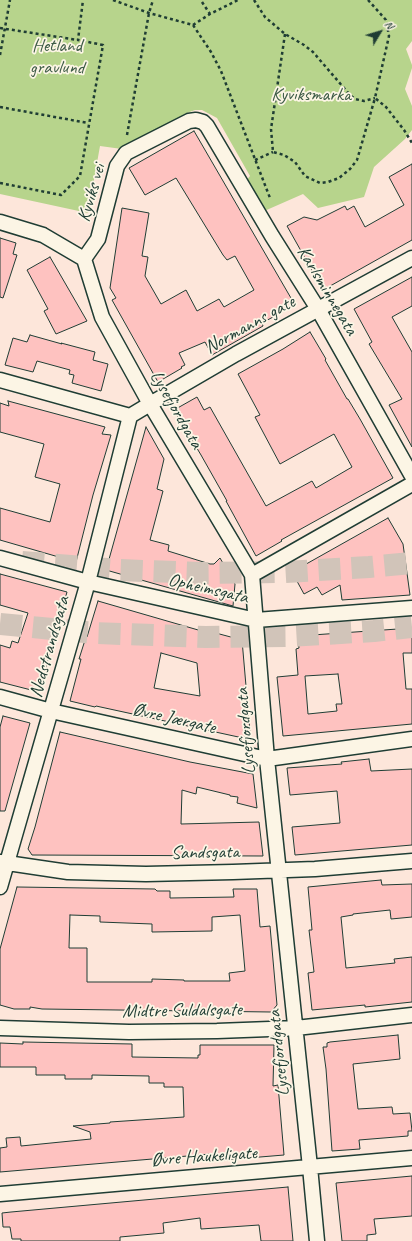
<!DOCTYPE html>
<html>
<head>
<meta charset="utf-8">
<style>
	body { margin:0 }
	#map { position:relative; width:412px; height:1241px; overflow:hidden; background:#fde6da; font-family:Caveat,sans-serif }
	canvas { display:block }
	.north { position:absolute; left:360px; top:12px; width:40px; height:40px; -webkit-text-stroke:3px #fcf5e5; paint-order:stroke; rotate:52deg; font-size:11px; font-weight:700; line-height:16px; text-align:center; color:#1f3d34 }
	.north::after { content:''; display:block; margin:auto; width:14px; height:18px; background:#1f3d34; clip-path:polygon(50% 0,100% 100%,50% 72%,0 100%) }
</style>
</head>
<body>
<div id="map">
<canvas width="412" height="1241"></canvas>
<div class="north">N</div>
</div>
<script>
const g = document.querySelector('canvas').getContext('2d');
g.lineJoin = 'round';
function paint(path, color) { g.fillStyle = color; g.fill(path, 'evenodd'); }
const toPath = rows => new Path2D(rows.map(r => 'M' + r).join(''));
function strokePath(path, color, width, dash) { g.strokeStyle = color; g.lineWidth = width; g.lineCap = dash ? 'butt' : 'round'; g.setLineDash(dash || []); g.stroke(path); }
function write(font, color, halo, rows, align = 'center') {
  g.font = font + ' Caveat,sans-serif'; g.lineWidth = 3.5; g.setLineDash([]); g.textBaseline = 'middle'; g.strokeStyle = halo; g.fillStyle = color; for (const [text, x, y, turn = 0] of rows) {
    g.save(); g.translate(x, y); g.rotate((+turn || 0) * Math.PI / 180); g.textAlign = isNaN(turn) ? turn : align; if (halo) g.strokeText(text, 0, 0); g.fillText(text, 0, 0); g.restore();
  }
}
paint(toPath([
	[0,0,412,0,412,41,406,49,412,65,412,68,405,89,412,106,412,130,405,139,374,167,364,197,318,208,303,194,262,212,245,182,250,176,217,118,202,110,195,110,187,113,122,149,100,146,88,213,0,194]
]), '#b7d48c');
const building = toPath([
	[194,131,295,305,262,323,263,326,212,355,205,342,179,353,185,365,181,367,182,368,158,382,112,300,116,298,110,288,122,208,149,213,142,256,148,257,145,276,161,304,186,290,197,311,219,299,224,307,254,290,235,256,227,260,223,255,176,178,145,195,129,168,194,131],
	[412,164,412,240,323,290,287,226,304,217,317,220,345,206,347,210,354,206,365,227,404,205,389,177,412,164],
	[0,238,16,243,13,254,17,255,3,298,0,297,0,238],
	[50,257,87,321,56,334,44,311,48,309,27,270,50,257],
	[412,277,412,306,392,317,412,352,412,447,389,405,402,399,369,344,372,342,354,309,412,277],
	[310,332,326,359,325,360,347,399,348,399,360,419,393,478,281,540,282,541,256,556,226,501,227,501,201,455,174,410,197,397,204,410,210,407,266,506,312,481,316,488,352,467,334,434,280,464,255,417,260,415,238,374,283,349,310,332],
	[30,335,62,344,61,343,95,352,93,360,108,364,101,391,72,383,74,375,69,374,70,370,37,361,33,372,5,365,13,338,27,342,30,335],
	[8,401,105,427,102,434,111,435,93,495,76,562,0,540,0,508,50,522,60,484,35,477,44,444,0,432,0,403,9,406,8,401],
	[146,427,164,459,157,489,163,491,150,540,169,545,168,551,210,564,214,564,220,558,235,584,233,606,106,570,146,427],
	[388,518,403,544,410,595,342,600,340,585,322,595,317,587,304,594,292,572,388,518],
	[0,574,67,592,39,692,0,682,0,645,10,648,12,641,18,643,28,613,0,605,0,574],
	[98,601,212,634,212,632,242,640,250,732,243,738,96,706,95,707,70,701,81,659,79,659,86,637,87,637,98,601],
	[161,653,197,663,200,696,154,688,161,653],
	[412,628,412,653,403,653,406,689,412,689,412,724,283,736,277,677,298,675,296,649,299,648,298,636,412,628],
	[338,674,342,704,336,704,337,711,308,714,305,676,338,674],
	[3,716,30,723,5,811,0,811,0,727,3,716],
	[60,732,190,762,253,774,257,808,237,803,238,797,230,796,230,795,197,787,196,794,182,790,181,824,259,822,263,856,32,855,28,849,35,827,60,732],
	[369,759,371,771,412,769,412,845,295,855,292,827,340,823,337,791,290,795,287,768,342,764,341,762,369,759],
	[381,880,382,885,412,884,412,917,391,919,390,910,353,914,353,915,341,917,346,968,395,963,394,959,412,957,412,1002,365,1007,365,1005,312,1010,308,973,314,972,309,930,312,930,308,887,381,880],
	[17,887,155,889,157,891,170,891,170,898,234,897,233,889,257,889,260,927,270,926,277,1005,271,1012,42,1009,30,1007,30,1009,14,1009,0,1005,0,949,17,887],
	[70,915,100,916,100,922,152,924,152,932,212,931,212,917,240,915,245,971,229,973,230,981,184,981,184,980,152,979,152,982,87,982,87,948,69,948,70,915],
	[398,1035,400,1059,353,1064,358,1109,392,1107,393,1114,410,1113,412,1131,408,1131,408,1136,359,1140,360,1149,332,1151,326,1069,323,1047,327,1047,327,1043,330,1042,398,1035],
	[23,1042,132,1044,132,1057,198,1058,198,1055,200,1055,200,1045,274,1045,273,1086,278,1085,284,1155,212,1161,211,1154,0,1172,0,1148,7,1147,6,1138,20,1137,21,1146,91,1139,90,1132,73,1126,110,1123,110,1122,184,1117,183,1087,164,1087,164,1083,149,1083,149,1076,92,1075,92,1079,65,1079,65,1075,36,1075,36,1067,0,1067,0,1043,23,1044,23,1042],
	[412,1176,412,1216,374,1219,376,1234,367,1235,367,1241,342,1241,336,1183,412,1176],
	[288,1187,293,1241,261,1241,259,1225,201,1229,200,1218,163,1223,164,1233,120,1237,120,1241,21,1241,21,1239,12,1239,10,1227,3,1227,2,1213,11,1212,288,1187]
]);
paint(building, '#fec2c0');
strokePath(building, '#1f3d34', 1);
strokePath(toPath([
	[22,562,118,570,201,573,285,572,369,567,412,563],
	[0,624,95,633,206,637,290,636,374,631,412,627]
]), '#d1c4b9', 22, [22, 11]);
const minor = toPath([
	[0,222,43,235,84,259],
	[84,259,102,317,150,404,252,575,267,759,310,1167,317,1241],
	[84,259,98,239,117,166,126,153,189,121,196,120,203,122,207,126,272,236,318,309,412,476],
	[0,380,130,416],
	[130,416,150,404,236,354,412,258],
	[0,558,88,582,256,620,412,608],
	[252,575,412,484],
	[0,697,51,711,267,759,412,739],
	[0,862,68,872,146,874,233,872,315,869,412,861],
	[0,887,88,582,130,416],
	[0,1028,129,1032,217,1031,296,1028,412,1015],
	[0,1194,412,1158]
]);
strokePath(minor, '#1f3d34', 17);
strokePath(toPath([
	[113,0,149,13,193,25,211,52,221,71,270,198],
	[254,0,265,17,285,34,304,45,313,52,350,95,355,99,364,101,375,98],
	[368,0,386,20,389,36,375,98,386,107,404,130,412,143],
	[202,2,210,14],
	[193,25,210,14,238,0],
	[0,28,78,40],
	[285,34,271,129,273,152,284,155,295,162,305,176,320,183,328,182,339,178,350,169,357,160,375,98],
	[0,55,10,0],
	[0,107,88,123],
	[127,135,149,13,153,0],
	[255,160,273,152],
	[0,183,61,195,80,176,103,45,78,40,83,0]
]), '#1f3d34', 2.5, [3, 3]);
strokePath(minor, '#fcf5e5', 14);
write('19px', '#3d5b46', '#fcf5e5', [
	["Hetland",57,46],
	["gravlund",57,68],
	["Kyviksmarka",311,95]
]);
write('19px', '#1f3d34', '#fcf5e5', [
	["Kyviks vei",92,193,-74],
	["Karlsminnegata",327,291,59],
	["Normanns gate",250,325,-29],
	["Lysefjordgata",176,410,60],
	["Opheimsgata",208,589,13],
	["Nedstrandsgata",50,647,-74],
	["Øvre Jærgate",174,719,13],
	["Lysefjordgata",246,731,-95],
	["Sandsgata",205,853,-1],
	["Midtre Suldalsgate",182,1011,-1],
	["Lysefjordgata",279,1053,-96],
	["Øvre Haukeligate",204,1157,-4]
]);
</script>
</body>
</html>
